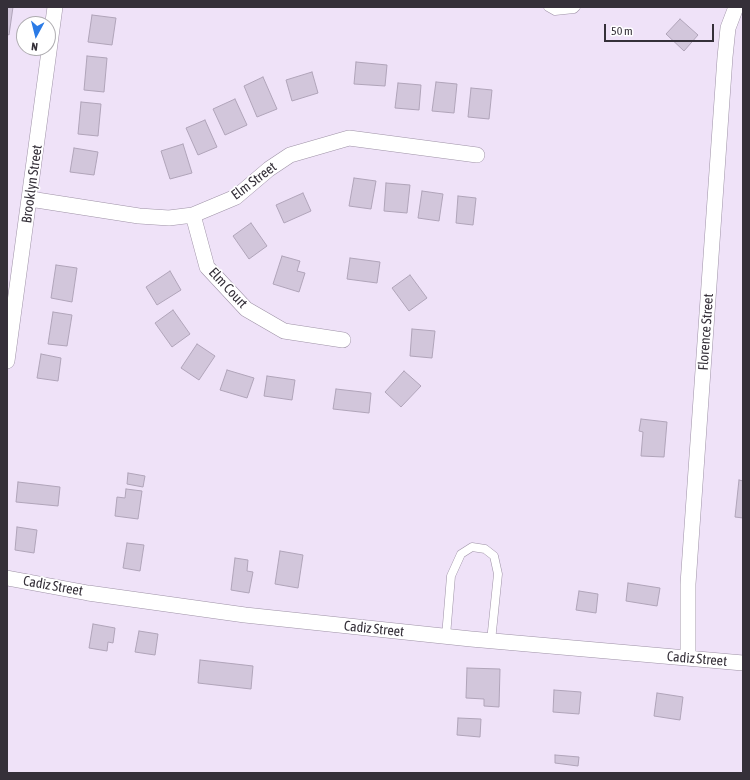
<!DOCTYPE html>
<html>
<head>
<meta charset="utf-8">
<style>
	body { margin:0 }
	#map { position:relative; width:750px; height:780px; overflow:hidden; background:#efe2f8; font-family:"Asap Condensed",sans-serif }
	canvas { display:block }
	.frame { position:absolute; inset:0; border:8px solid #353039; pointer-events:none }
	.north { position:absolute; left:16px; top:16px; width:40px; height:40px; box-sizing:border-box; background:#fff; border:1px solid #aeacb0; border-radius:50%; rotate:187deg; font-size:11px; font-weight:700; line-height:16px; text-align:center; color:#353039 }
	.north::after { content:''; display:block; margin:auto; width:14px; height:18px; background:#2b7be6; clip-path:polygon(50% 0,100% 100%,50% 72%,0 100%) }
	.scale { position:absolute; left:604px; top:24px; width:110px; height:18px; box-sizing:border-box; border:2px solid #353039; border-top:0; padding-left:5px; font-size:12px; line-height:14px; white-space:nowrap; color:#353039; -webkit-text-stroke:3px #fff; paint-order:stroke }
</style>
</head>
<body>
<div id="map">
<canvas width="750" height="780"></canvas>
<div class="frame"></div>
<div class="north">N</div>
<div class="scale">50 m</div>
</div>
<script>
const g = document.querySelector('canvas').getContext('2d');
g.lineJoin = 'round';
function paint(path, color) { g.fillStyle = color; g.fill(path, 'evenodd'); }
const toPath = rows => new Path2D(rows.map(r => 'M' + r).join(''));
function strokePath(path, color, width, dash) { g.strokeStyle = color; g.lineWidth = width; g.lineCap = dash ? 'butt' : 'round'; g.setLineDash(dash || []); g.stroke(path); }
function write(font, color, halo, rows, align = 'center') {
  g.font = font + ' "Asap Condensed",sans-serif'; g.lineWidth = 3.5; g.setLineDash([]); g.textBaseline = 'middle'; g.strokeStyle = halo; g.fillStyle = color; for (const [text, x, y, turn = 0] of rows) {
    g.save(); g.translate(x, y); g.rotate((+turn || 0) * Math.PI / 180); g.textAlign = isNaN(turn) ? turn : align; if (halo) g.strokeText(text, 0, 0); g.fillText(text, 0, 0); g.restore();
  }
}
const building = toPath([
	[7,7,13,7,9,35,7,34,7,7],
	[92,15,116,18,112,45,88,42,92,15],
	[680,19,698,35,684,51,666,34,680,19],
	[87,56,107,58,104,92,84,90,87,56],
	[356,62,387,65,385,86,354,84,356,62],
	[312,72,318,93,292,101,286,80,312,72],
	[263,77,277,109,257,117,244,86,263,77],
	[436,82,457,84,454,113,432,111,436,82],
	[398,83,421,85,419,110,395,108,398,83],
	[471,88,492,90,489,119,468,117,471,88],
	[235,99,247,125,225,135,213,109,235,99],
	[81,102,101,104,98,136,78,134,81,102],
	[205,120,217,147,198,155,186,128,205,120],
	[183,144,192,173,170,179,161,151,183,144],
	[74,148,98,152,94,175,70,172,74,148],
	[354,178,376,181,371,209,349,206,354,178],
	[386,183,410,185,407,213,384,211,386,183],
	[422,191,443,194,439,221,418,218,422,191],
	[303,193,311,211,284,223,276,205,303,193],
	[458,196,476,198,473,225,456,223,458,196],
	[251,223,267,246,249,259,233,236,251,223],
	[282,256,300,261,297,271,305,273,299,292,273,284,282,256],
	[350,258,380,262,377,283,347,279,350,258],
	[56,265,77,268,72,302,51,298,56,265],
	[170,271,181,290,157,305,146,287,170,271],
	[410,275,427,298,409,311,392,288,410,275],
	[173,310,190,334,172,347,155,323,173,310],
	[53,312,72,315,67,346,48,344,53,312],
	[412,329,435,331,432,358,410,356,412,329],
	[197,344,215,356,199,380,181,368,197,344],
	[41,354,61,358,58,381,37,378,41,354],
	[227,370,254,378,247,398,220,390,227,370],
	[404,371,421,386,401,407,385,392,404,371],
	[267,376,295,380,292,400,264,396,267,376],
	[336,389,371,393,369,413,333,409,336,389],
	[641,419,667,422,664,457,641,456,643,432,639,431,641,419],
	[128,473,145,476,143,487,127,484,128,473],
	[739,480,743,481,743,518,735,517,739,480],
	[18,482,60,487,58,506,16,502,18,482],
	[126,489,142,491,138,519,115,516,117,497,125,498,126,489],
	[17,527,37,530,34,553,15,550,17,527],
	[127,543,144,545,140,571,123,568,127,543],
	[280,551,303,555,298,588,275,584,280,551],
	[235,558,248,560,247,571,253,572,249,593,231,590,235,558],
	[628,583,660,588,657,606,626,601,628,583],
	[579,591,598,594,596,613,576,610,579,591],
	[93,624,115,628,113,643,108,642,107,651,89,648,93,624],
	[139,631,158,634,155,655,135,652,139,631],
	[200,660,253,666,251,689,198,683,200,660],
	[467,668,500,669,499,707,484,706,484,699,466,698,467,668],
	[554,690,581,692,579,714,553,712,554,690],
	[657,693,683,697,680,720,654,716,657,693],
	[458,718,481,719,480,737,457,735,458,718],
	[555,755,579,757,578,766,555,763,555,755]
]);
paint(building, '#d2c6db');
strokePath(building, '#b0a4b9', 1);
const service = toPath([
	[548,7,555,11,574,9,576,7],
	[446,636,451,576,461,554,472,547,485,549,494,556,498,574,491,641]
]);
const minor = toPath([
	[30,199,139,216,169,218,193,215,236,197,269,169,290,155,349,138,477,155],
	[193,215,207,267,246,309,284,331,343,340],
	[7,361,55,7],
	[7,578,88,593,245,615,471,639,743,663],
	[688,658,688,584,725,57,728,28,736,7]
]);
strokePath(service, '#9e92a6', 9);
strokePath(minor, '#9e92a6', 16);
strokePath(service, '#fff', 8);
strokePath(minor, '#fff', 15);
write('14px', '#353039', '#fff', [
	["Elm Street",254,181,-37],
	["Brooklyn Street",32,184,-82],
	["Elm Court",228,288,47],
	["Florence Street",706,332,-86],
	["Cadiz Street",53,586,10],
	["Cadiz Street",374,629,6],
	["Cadiz Street",697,659,5]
]);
</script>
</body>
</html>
